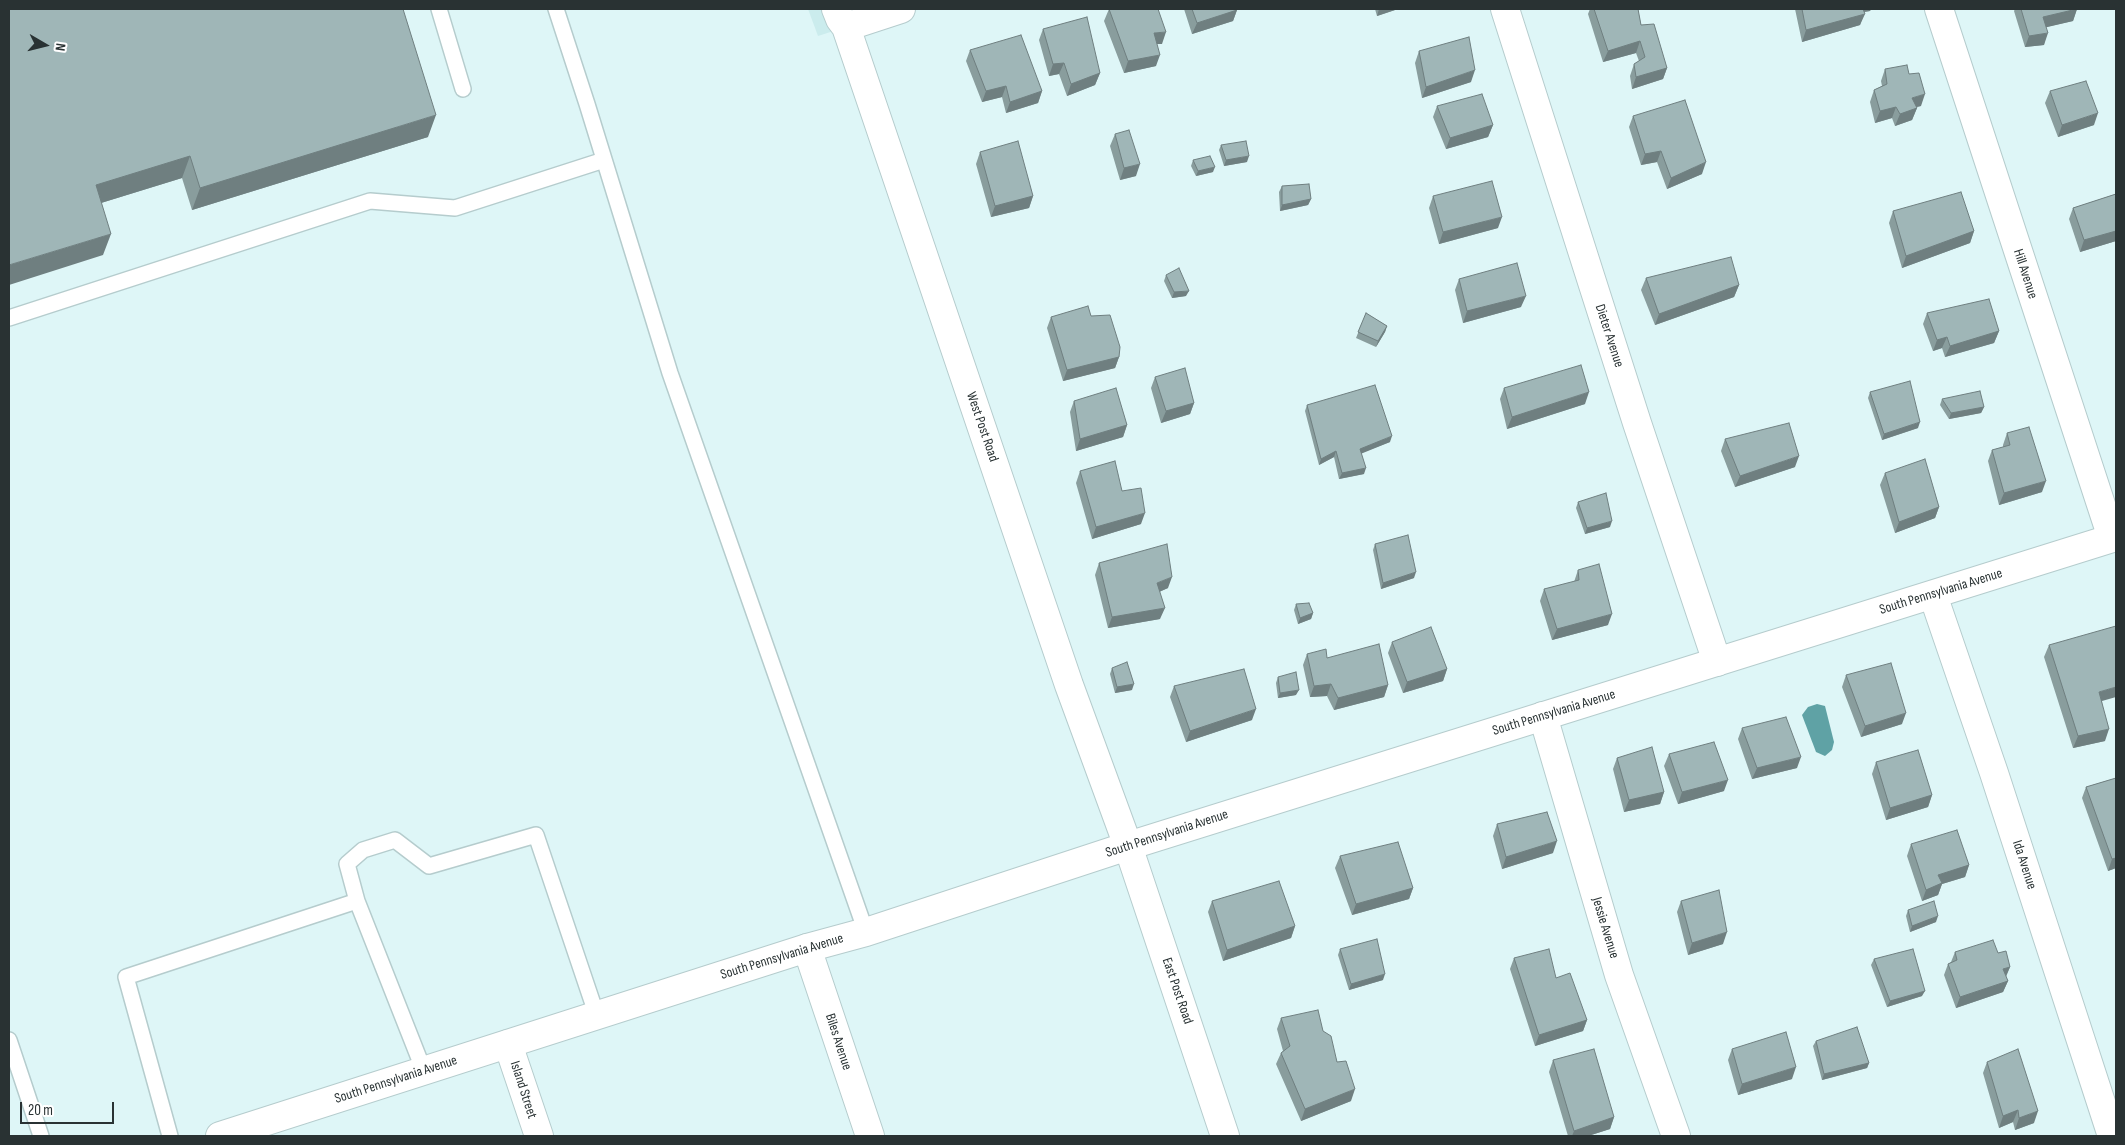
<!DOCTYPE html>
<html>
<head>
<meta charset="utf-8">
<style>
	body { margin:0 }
	#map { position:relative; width:2125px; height:1145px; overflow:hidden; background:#def6f7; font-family:"Sofia Sans Condensed",sans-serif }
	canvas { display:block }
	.frame { position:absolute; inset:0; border:10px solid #293233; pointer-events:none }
	.north { position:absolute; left:20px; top:20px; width:50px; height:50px; -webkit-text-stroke:4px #fff; paint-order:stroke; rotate:98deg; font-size:14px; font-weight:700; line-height:20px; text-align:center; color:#293233 }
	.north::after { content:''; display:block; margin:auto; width:18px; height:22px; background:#293233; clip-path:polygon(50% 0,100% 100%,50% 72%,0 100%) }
	.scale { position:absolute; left:20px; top:1102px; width:94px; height:22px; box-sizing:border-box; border:2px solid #293233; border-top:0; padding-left:6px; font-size:15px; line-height:18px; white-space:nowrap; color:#293233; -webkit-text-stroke:4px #fff; paint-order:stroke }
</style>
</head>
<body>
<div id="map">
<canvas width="2125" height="1145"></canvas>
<div class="frame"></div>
<div class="north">N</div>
<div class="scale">20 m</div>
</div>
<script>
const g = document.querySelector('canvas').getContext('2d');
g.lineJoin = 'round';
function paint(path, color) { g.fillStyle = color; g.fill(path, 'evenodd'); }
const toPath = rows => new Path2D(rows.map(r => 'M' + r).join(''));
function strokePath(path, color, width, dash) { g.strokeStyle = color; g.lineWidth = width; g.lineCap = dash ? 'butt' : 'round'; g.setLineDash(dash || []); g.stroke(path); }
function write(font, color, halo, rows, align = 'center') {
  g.font = font + ' "Sofia Sans Condensed",sans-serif'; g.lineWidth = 4.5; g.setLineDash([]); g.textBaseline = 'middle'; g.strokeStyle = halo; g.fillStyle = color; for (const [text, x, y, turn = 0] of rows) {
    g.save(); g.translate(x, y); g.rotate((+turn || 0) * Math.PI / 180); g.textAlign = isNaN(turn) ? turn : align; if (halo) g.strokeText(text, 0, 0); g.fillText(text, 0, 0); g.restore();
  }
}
paint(toPath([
	[808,9,902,9,818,36]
]), '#cbeced');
paint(toPath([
	[1817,704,1825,706,1834,742,1832,750,1825,756,1816,752,1802,715,1808,707]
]), '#5fa2a5');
const lane = toPath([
	[439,9,463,89],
	[556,9,587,104,670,373,866,932],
	[9,318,370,201,455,208,604,160],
	[357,901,347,864,363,850,395,840,429,866,536,835,597,1016],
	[9,1040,41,1136],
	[170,1136,126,977,357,901,424,1071]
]);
const street = toPath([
	[836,9,840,19,846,27,1069,685,1128,846,1225,1136],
	[1505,9,1637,423,1717,662],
	[1939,9,2112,538],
	[846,27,901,9],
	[1933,595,1994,773,2112,1136],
	[1543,716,1619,975,1676,1136],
	[807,948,870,1136],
	[508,1044,539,1136]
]);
const secondary = toPath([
	[220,1136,807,948,866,932,1128,846,2116,537]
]);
strokePath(lane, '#b5cccd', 18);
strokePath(street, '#b5cccd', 30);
strokePath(secondary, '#b5cccd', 30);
strokePath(lane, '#fff', 15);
strokePath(street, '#fff', 28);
strokePath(secondary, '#fff', 28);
paint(toPath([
	[9,9,428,137,192,210,182,178,101,203,103,255],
	[1109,9,1162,44,1157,44,1156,66,1124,73,1104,21],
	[1184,9,1237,9,1237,10,1233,21,1192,34],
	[1375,9,1398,9,1377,16],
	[1590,9,1638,9,1641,25,1667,68,1663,79,1632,89,1630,76,1634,64,1639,61,1636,53,1603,62,1588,14],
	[1795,9,1871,9,1870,11,1864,12,1860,25,1802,42],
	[2015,9,2077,9,2073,21,2046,27,2044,45,2025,47,2014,11],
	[1043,29,1100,73,1095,85,1067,96,1059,74,1049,76,1039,40],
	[970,50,1042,91,1038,103,1006,113,1002,97,982,102,966,61],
	[1419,51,1471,82,1422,98,1415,63],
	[1885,69,1921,106,1916,107,1917,108,1912,120,1895,126,1892,118,1875,123,1870,102,1874,90,1882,86,1881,81],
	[2050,91,2094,125,2058,137,2045,103],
	[1437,106,1493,125,1488,137,1446,149,1433,117],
	[1633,116,1702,174,1667,189,1657,162,1641,165,1629,127],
	[1115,134,1136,176,1120,180,1110,146],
	[1221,145,1247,162,1224,166,1219,150],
	[980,152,1033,196,1029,208,991,217,976,164],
	[1193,160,1213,172,1196,176,1191,166],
	[1282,186,1311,199,1308,205,1280,211,1279,192],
	[2116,194,2116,241,2080,252,2069,219,2073,208],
	[1433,196,1498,228,1439,244,1429,208],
	[1893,211,1974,231,1970,243,1902,268,1889,223],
	[1166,275,1186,296,1172,298,1164,281],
	[1646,278,1739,285,1734,297,1655,325,1641,290],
	[1459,279,1521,307,1463,323,1455,290],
	[1366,313,1387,326,1385,332,1376,347,1356,338],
	[1927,313,1999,331,1994,343,1945,357,1942,348,1933,351,1923,324],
	[1091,316,1119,357,1115,368,1063,381,1047,328,1051,317],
	[1155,377,1194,403,1190,414,1161,423,1151,388],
	[1504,388,1585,404,1507,429,1500,399],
	[1870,392,1918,428,1882,440,1868,398],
	[1942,399,1984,407,1981,413,1949,419,1940,405],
	[1074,401,1127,425,1123,437,1076,451,1070,412],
	[1307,405,1390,442,1361,453,1364,474,1339,479,1334,457,1319,465,1305,411],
	[2007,433,2042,492,1999,505,1988,461,1992,450,2003,447,2003,445],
	[1725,439,1795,467,1735,487,1721,451],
	[1080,471,1122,491,1141,524,1092,539,1076,483],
	[1885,473,1939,507,1935,518,1895,533,1880,485],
	[1578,502,1610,527,1585,534,1576,508],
	[1375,544,1414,578,1381,589,1373,550],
	[1099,563,1168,588,1159,592,1160,619,1108,628,1095,575],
	[1578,570,1608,625,1552,640,1540,601,1544,589,1574,582],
	[1296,604,1313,613,1311,619,1298,624,1294,610],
	[1392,642,1447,669,1443,681,1403,693,1388,653],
	[2049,645,2102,701,2105,741,2073,748,2044,657],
	[1307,654,1327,658,1388,685,1384,697,1334,710,1327,696,1310,697,1303,665],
	[1112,668,1132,690,1115,693,1110,674],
	[1846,675,1902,724,1861,737,1842,687],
	[1278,677,1296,695,1278,698,1276,683],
	[1174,686,1252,720,1186,742,1170,697],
	[1742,728,1797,768,1752,779,1738,739],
	[1669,754,1724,791,1678,804,1664,766],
	[1617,758,1664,792,1660,804,1624,812,1613,769],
	[1876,762,1932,795,1928,807,1886,820,1872,774],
	[2116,778,2116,868,2108,871,2082,798,2086,787],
	[1497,824,1553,853,1502,869,1493,836],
	[1911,844,1969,865,1965,877,1942,884,1938,895,1922,901,1907,856],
	[1340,856,1413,888,1409,899,1352,915,1335,868],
	[1212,901,1295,926,1291,938,1223,961,1208,912],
	[1681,901,1723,944,1688,955,1677,912],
	[1908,910,1936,922,1910,932,1906,916],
	[1340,949,1383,980,1349,990,1338,955],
	[1955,952,1998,953,2010,967,2006,977,2008,981,2003,992,1956,1008,1944,975,1948,964,1951,962],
	[1514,958,1556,978,1587,1020,1583,1031,1535,1046,1510,969],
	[1874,959,1922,996,1887,1007,1871,965],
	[1281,1018,1323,1031,1337,1062,1351,1101,1301,1121,1276,1064,1281,1053,1283,1051,1277,1029],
	[1816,1041,1869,1063,1867,1068,1822,1080,1813,1046],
	[1732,1049,1792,1079,1738,1095,1728,1060],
	[1553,1060,1614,1117,1610,1129,1588,1136,1568,1136,1549,1072],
	[1987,1062,2034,1123,2015,1130,2013,1122,1999,1128,1983,1073]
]), '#899d9d');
paint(toPath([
	[1379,9,1398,9,1377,16],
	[1858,9,1871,9,1870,11,1857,13],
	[2077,9,2073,21,2039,29,2043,17],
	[1237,10,1233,21,1192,34,1197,23],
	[1865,14,1860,25,1802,42,1806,30],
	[1166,32,1162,44,1150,44,1154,33],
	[2048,33,2044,45,2025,47,2029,36],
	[1640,41,1636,53,1603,62,1608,51],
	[1160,55,1156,66,1124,73,1128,61],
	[1064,63,1059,74,1049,76,1053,64],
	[1667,68,1663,79,1632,89,1636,77],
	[1475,70,1471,82,1422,98,1426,87],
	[1100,73,1095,85,1067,96,1071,84],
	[1006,86,1002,97,982,102,986,91],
	[1042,91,1038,103,1006,113,1010,102],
	[1925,94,1921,106,1908,109,1912,98],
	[1896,107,1892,118,1875,123,1880,111],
	[1917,108,1912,120,1895,126,1900,114],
	[2098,113,2094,125,2058,137,2062,125],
	[436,115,428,137,192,210,200,188],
	[1493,125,1488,137,1446,149,1450,138],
	[1661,151,1657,162,1641,165,1645,154],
	[190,156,182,178,88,207,96,185],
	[1249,156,1247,162,1224,166,1226,160],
	[1706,162,1702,174,1667,189,1671,178],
	[1140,164,1136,176,1120,180,1124,168],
	[1215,167,1213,172,1196,176,1198,171],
	[1033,196,1029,208,991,217,995,206],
	[1311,199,1308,205,1280,211,1282,205],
	[1502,217,1498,228,1439,244,1443,232],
	[1974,231,1970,243,1902,268,1906,256],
	[2116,231,2116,241,2080,252,2084,240],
	[111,234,103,255,9,285,9,265],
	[1739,285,1734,297,1655,325,1659,314],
	[1189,291,1186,296,1172,298,1174,292],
	[1526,296,1521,307,1463,323,1467,311],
	[1387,326,1385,332,1376,347,1378,341],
	[1999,331,1994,343,1945,357,1950,346],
	[1947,337,1942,348,1933,351,1937,340],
	[1119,357,1115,368,1063,381,1067,370],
	[1589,392,1585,404,1507,429,1512,417],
	[1194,403,1190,414,1161,423,1166,411],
	[1984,407,1981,413,1949,419,1951,413],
	[1920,422,1918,428,1882,440,1884,434],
	[1127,425,1123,437,1076,451,1080,439],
	[1392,436,1390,442,1358,455,1360,449],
	[1336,451,1334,457,1319,465,1321,459],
	[1799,456,1795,467,1735,487,1740,476],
	[1366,468,1364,474,1339,479,1342,473],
	[2046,481,2042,492,1999,505,2004,493],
	[1939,507,1935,518,1895,533,1899,522],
	[1145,513,1141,524,1092,539,1096,527],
	[1612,521,1610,527,1585,534,1587,528],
	[1416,572,1414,578,1381,589,1383,583],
	[1172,577,1168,588,1152,595,1157,583],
	[1165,608,1160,619,1108,628,1112,617],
	[1313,613,1311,619,1298,624,1300,618],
	[1612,614,1608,625,1552,640,1557,629],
	[1447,669,1443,681,1403,693,1407,682],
	[1134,684,1132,690,1115,693,1117,687],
	[1331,684,1327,696,1310,697,1314,686],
	[1388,685,1384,697,1334,710,1338,698],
	[2116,687,2116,697,2095,703,2099,692],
	[1299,690,1296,695,1278,698,1280,693],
	[1256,709,1252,720,1186,742,1190,731],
	[1906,713,1902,724,1861,737,1865,726],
	[2109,729,2105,741,2073,748,2078,736],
	[1801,757,1797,768,1752,779,1757,768],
	[1728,780,1724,791,1678,804,1682,792],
	[1664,792,1660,804,1624,812,1629,800],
	[1932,795,1928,807,1886,820,1890,808],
	[1557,841,1553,853,1502,869,1506,857],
	[2116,858,2116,868,2108,871,2112,859],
	[1969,865,1965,877,1942,884,1938,895,1922,901,1926,890,1938,875],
	[1413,888,1409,899,1352,915,1356,904],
	[1938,916,1936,922,1910,932,1912,926],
	[1295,926,1291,938,1223,961,1227,950],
	[1727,932,1723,944,1688,955,1692,943],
	[2010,967,2005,978,2003,969],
	[1385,974,1383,980,1349,990,1351,984],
	[2008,981,2003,992,1956,1008,1960,997],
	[1925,991,1922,996,1887,1007,1890,1001],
	[1587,1020,1583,1031,1535,1046,1539,1035],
	[1869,1063,1867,1068,1822,1080,1824,1074],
	[1796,1067,1792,1079,1738,1095,1742,1084],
	[1355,1089,1351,1101,1301,1121,1305,1109],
	[2018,1110,2013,1122,1999,1128,2003,1116],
	[2038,1111,2034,1123,2015,1130,2019,1118],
	[1614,1117,1610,1129,1588,1136,1572,1136,1574,1131]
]), '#6f7f80');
const building = toPath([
	[9,9,403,9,436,115,200,188,190,156,96,185,111,234,9,265,9,9],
	[1109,9,1158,9,1166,32,1154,33,1160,55,1128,61,1109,9],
	[1192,9,1237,9,1237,10,1197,23,1192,9],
	[1594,9,1638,9,1641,25,1654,24,1667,68,1636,77,1634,64,1645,57,1640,41,1608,51,1594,9],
	[1802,9,1863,9,1865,14,1806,30,1802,9],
	[2021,9,2077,9,2043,17,2048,33,2029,36,2021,9],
	[1087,17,1100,73,1071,84,1064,63,1053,64,1043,29,1087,17],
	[1021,35,1042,91,1010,102,1006,86,986,91,970,50,1021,35],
	[1469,37,1475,70,1426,87,1419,51,1469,37],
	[1907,65,1909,74,1919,73,1925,94,1912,98,1917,108,1900,114,1896,107,1880,111,1874,90,1887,84,1885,69,1907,65],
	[2086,81,2098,113,2062,125,2050,91,2086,81],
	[1482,94,1493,125,1450,138,1437,106,1482,94],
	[1685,100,1706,162,1671,178,1661,151,1645,154,1633,116,1685,100],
	[1129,130,1140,164,1124,168,1115,134,1129,130],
	[1018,141,1033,196,995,206,980,152,1018,141],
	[1246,141,1249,156,1226,160,1221,145,1246,141],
	[1210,156,1215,167,1198,171,1193,160,1210,156],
	[1492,181,1502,217,1443,232,1433,196,1492,181],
	[1309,184,1311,199,1282,205,1282,186,1309,184],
	[1961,192,1974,231,1906,256,1893,211,1961,192],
	[2116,194,2116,231,2084,240,2073,208,2116,194],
	[1731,257,1739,285,1659,314,1646,278,1731,257],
	[1517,263,1526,296,1467,311,1459,279,1517,263],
	[1179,268,1189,291,1174,292,1166,275,1179,268],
	[1989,299,1999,331,1950,346,1947,337,1937,340,1927,313,1989,299],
	[1088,306,1091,316,1110,315,1120,347,1119,357,1067,370,1051,317,1088,306],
	[1366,313,1387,326,1378,341,1358,332,1366,313],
	[1581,365,1589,392,1512,417,1504,388,1581,365],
	[1185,368,1194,403,1166,411,1155,377,1185,368],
	[1910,381,1920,422,1884,434,1870,392,1910,381],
	[1375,385,1392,436,1360,449,1366,468,1342,473,1336,451,1321,459,1307,405,1375,385],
	[1116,388,1127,425,1080,439,1074,401,1116,388],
	[1980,391,1984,407,1951,413,1942,399,1980,391],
	[1789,423,1799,456,1740,476,1725,439,1789,423],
	[2029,427,2046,481,2004,493,1992,450,2010,445,2007,433,2029,427],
	[1925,459,1939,507,1899,522,1885,473,1925,459],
	[1115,461,1122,491,1141,488,1145,513,1096,527,1080,471,1115,461],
	[1606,493,1612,521,1587,528,1578,502,1606,493],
	[1408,535,1416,572,1383,583,1375,544,1408,535],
	[1167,544,1172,577,1157,583,1165,608,1112,617,1099,563,1167,544],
	[1599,564,1612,614,1557,629,1544,589,1579,580,1578,570,1599,564],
	[1309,603,1313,613,1300,618,1296,604,1309,603],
	[2116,626,2116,687,2099,692,2109,729,2078,736,2049,645,2116,626],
	[1431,627,1447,669,1407,682,1392,642,1431,627],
	[1379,644,1388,685,1338,698,1331,684,1314,686,1307,654,1326,649,1327,658,1379,644],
	[1127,662,1134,684,1117,687,1112,668,1127,662],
	[1891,663,1906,713,1865,726,1846,675,1891,663],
	[1244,669,1256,709,1190,731,1174,686,1244,669],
	[1296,672,1299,690,1280,693,1278,677,1296,672],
	[1786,717,1801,757,1757,768,1742,728,1786,717],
	[1714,742,1728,780,1682,792,1669,754,1714,742],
	[1652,747,1664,792,1629,800,1617,758,1652,747],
	[1918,750,1932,795,1890,808,1876,762,1918,750],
	[2116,778,2116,858,2112,859,2086,787,2116,778],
	[1547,812,1557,841,1506,857,1497,824,1547,812],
	[1957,830,1969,865,1938,875,1942,883,1926,890,1911,844,1957,830],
	[1398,842,1413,888,1356,904,1340,856,1398,842],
	[1279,881,1295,926,1227,950,1212,901,1279,881],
	[1719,890,1727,932,1692,943,1681,901,1719,890],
	[1934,901,1938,916,1912,926,1908,910,1934,901],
	[1377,939,1385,974,1351,984,1340,949,1377,939],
	[1993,940,1998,953,2006,951,2010,967,2003,969,2008,981,1960,997,1948,964,1957,960,1955,952,1993,940],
	[1549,949,1556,978,1570,973,1587,1020,1539,1035,1514,958,1549,949],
	[1913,949,1925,991,1890,1001,1874,959,1913,949],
	[1318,1010,1323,1031,1331,1036,1337,1062,1346,1061,1355,1089,1305,1109,1281,1053,1290,1046,1281,1018,1318,1010],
	[1857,1027,1869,1063,1824,1074,1816,1041,1857,1027],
	[1786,1032,1796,1067,1742,1084,1732,1049,1786,1032],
	[1594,1049,1614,1117,1574,1131,1553,1060,1594,1049],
	[2018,1049,2038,1111,2019,1118,2018,1110,2003,1116,1987,1062,2018,1049]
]);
paint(building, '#9fb6b7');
strokePath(building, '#6f7f80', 1);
write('14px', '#293233', '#fff', [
	["Hill Avenue",2025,274,72],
	["Dieter Avenue",1609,336,72],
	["West Post Road",982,427,71],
	["South Pennsylvania Avenue",1941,592,-17],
	["South Pennsylvania Avenue",1554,713,-17],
	["South Pennsylvania Avenue",1167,834,-18],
	["Ida Avenue",2024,865,72],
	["Jessie Avenue",1605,928,73],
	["South Pennsylvania Avenue",782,957,-17],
	["East Post Road",1177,991,71],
	["Biles Avenue",838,1042,72],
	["South Pennsylvania Avenue",396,1080,-18],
	["Island Street",523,1090,72]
]);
</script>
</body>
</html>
